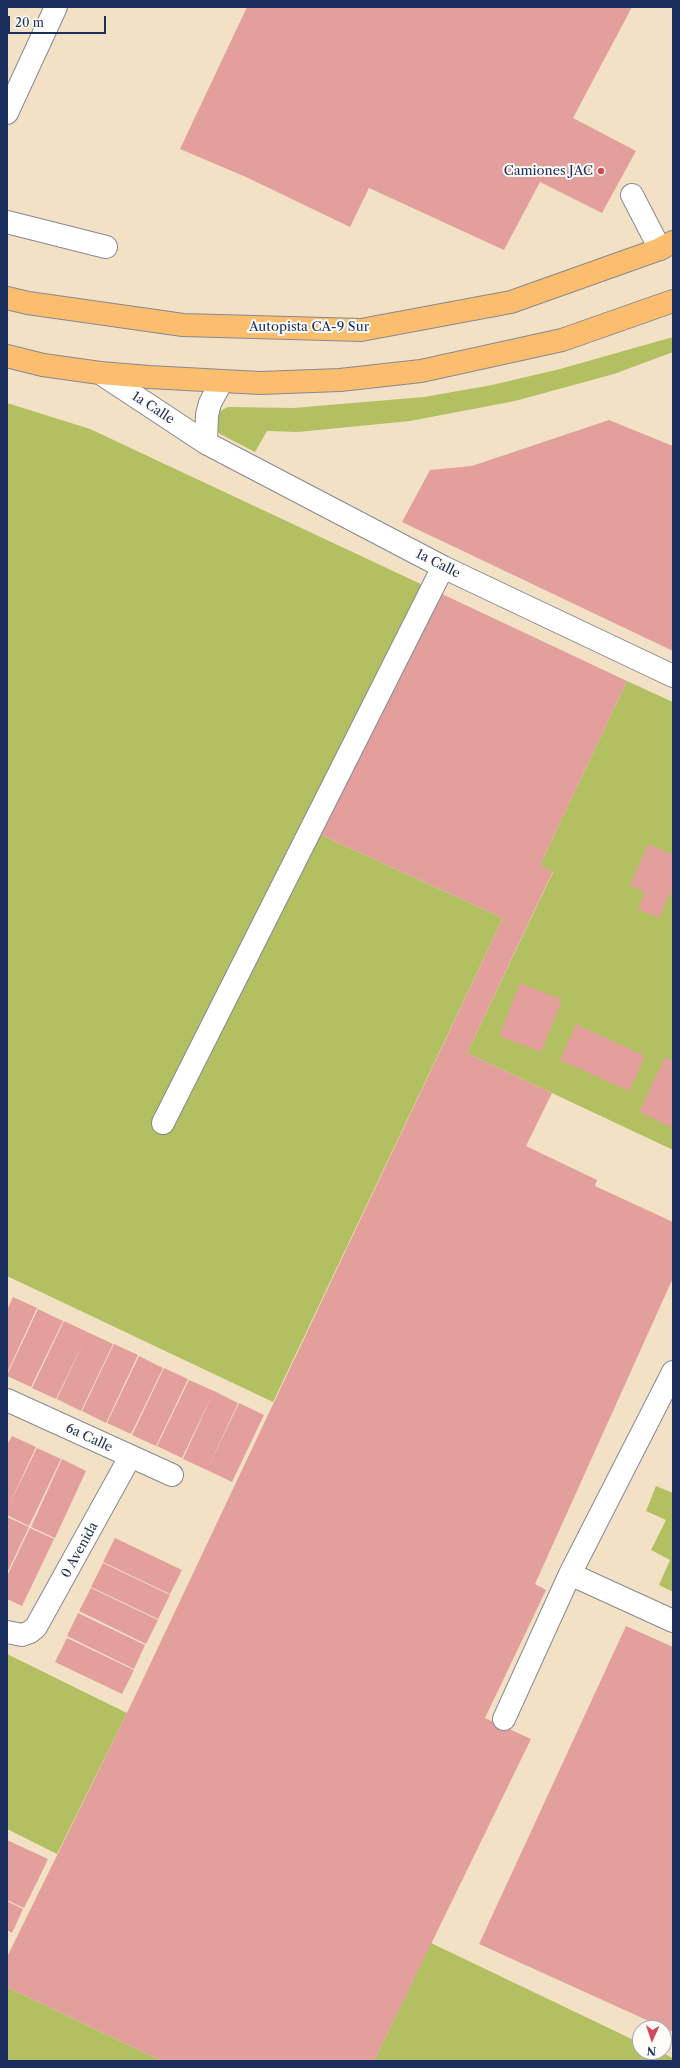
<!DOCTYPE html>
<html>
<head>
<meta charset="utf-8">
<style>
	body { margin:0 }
	#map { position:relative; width:680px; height:2068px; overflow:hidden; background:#f3e1c5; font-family:"Libre Caslon Text",serif }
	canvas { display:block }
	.frame { position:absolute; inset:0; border:8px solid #1b2f5e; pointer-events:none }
	.north { position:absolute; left:632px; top:2020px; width:40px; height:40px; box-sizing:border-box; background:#fdfcf7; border:1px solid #a3aaba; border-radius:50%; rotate:183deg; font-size:11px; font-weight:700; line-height:16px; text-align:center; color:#1b2f5e }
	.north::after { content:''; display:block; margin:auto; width:14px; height:18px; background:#d1495b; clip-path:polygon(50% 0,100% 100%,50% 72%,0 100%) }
	.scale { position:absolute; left:8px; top:16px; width:98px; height:18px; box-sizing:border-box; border:2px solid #1b2f5e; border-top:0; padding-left:5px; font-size:12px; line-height:14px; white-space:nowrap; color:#1b2f5e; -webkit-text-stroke:3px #fdfcf7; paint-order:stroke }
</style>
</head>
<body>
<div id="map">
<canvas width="680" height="2068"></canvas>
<div class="frame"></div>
<div class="north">N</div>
<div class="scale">20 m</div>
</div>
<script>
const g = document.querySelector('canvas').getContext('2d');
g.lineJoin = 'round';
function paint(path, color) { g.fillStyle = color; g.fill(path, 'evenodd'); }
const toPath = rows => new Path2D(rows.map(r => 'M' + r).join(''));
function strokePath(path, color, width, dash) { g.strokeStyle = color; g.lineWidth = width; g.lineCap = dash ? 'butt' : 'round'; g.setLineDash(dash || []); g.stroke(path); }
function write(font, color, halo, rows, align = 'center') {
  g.font = font + ' "Libre Caslon Text",serif'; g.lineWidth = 4; g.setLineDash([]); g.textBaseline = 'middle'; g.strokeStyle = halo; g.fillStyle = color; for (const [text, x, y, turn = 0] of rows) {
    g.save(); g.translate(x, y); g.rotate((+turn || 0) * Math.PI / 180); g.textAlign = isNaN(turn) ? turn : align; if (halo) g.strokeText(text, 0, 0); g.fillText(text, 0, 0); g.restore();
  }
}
paint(toPath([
	[673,337,673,352,614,374,515,401,410,421,298,432,267,431,255,452,220,434,216,429,216,416,220,411,228,407,293,408,424,397,492,385,560,369],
	[7,403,90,429,440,593,321,835,503,918,273,1402,7,1276],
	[627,681,673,702,673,1150,467,1053,553,872,540,865],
	[656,1486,673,1493,673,1592,659,1585,670,1560,651,1550,666,1520,646,1511],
	[7,1654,127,1713,57,1854,7,1829],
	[431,1943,640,2043,640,2052,660,2052,673,2058,673,2061,374,2061],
	[7,1987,162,2061,7,2061]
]), '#b2c062');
paint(toPath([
	[247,7,632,7,573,118,636,151,602,213,540,182,504,250,369,188,350,227,246,177,180,149],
	[609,420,673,446,673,651,402,522,430,470,472,466],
	[440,593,627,681,540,865,553,871,467,1053,552,1093,526,1146,597,1180,595,1186,673,1222,673,1278,535,1584,546,1590,485,1718,531,1739,374,2061,162,2061,7,1987,7,1957,127,1713,503,918,321,835],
	[648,844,673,855,673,895,670,893,659,918,638,909,645,892,630,886],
	[520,983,562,1000,541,1052,499,1036],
	[576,1024,645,1056,629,1091,560,1060],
	[665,1057,673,1061,673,1128,639,1112],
	[13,1297,37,1308,7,1373,7,1310],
	[38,1309,63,1321,31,1387,7,1376,7,1375],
	[64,1321,113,1344,81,1411,57,1399,85,1339,56,1399,32,1388],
	[114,1344,138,1355,106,1423,82,1411],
	[139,1356,163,1368,131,1434,107,1423],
	[164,1368,188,1379,156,1446,132,1435],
	[189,1380,214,1391,182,1458,157,1446],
	[214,1391,238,1403,207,1470,183,1459],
	[239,1403,264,1415,232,1482,207,1470],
	[12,1436,36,1447,8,1507,37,1448,61,1459,29,1526,7,1515,7,1445],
	[62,1459,86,1471,55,1538,31,1527],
	[7,1517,29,1527,7,1573],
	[30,1528,54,1539,22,1606,7,1599,7,1576],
	[115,1538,182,1570,170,1594,103,1562],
	[103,1563,170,1595,158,1619,91,1587],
	[91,1588,158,1620,146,1644,79,1611],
	[78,1613,145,1645,134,1669,67,1636],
	[626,1626,673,1647,673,2032,479,1944],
	[67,1638,134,1670,122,1694,55,1662],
	[7,1840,48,1859,36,1884,7,1870],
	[7,1870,36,1884,24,1908,7,1900],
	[7,1901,23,1909,12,1933,7,1930]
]), '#e39f9c');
const minor = toPath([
	[7,113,56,7],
	[632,195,660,249],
	[7,222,106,247],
	[100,373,206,443,443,567,673,676],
	[206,443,207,415,210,403,222,381],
	[163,1123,443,567],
	[7,1400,172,1475],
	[570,1574,673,1621],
	[7,1632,22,1635,30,1632,36,1627,130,1457],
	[504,1719,570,1574,673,1372]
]);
const highway = toPath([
	[7,298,28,303,183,325,361,330,511,302,660,249,673,242],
	[7,356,43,365,100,373,149,377,260,383,340,380,421,371,562,340,673,301]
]);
strokePath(minor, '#878892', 24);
strokePath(highway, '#878892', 24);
strokePath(minor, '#fff', 22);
strokePath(highway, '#fbbe6e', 22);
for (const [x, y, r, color] of [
	[601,171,4,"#d1495b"]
]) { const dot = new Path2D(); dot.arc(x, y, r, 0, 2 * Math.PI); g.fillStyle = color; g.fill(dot); strokePath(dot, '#fdfcf7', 1.5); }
write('13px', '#1b2f5e', '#fdfcf7', [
	["Camiones JAC",593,171]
], 'right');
write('13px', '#1b2f5e', '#fdfcf7', [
	["Autopista CA-9 Sur",309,327],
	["1a Calle",153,408,33],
	["1a Calle",438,564,27],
	["6a Calle",89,1438,25],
	["0 Avenida",80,1550,-61]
]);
</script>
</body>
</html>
